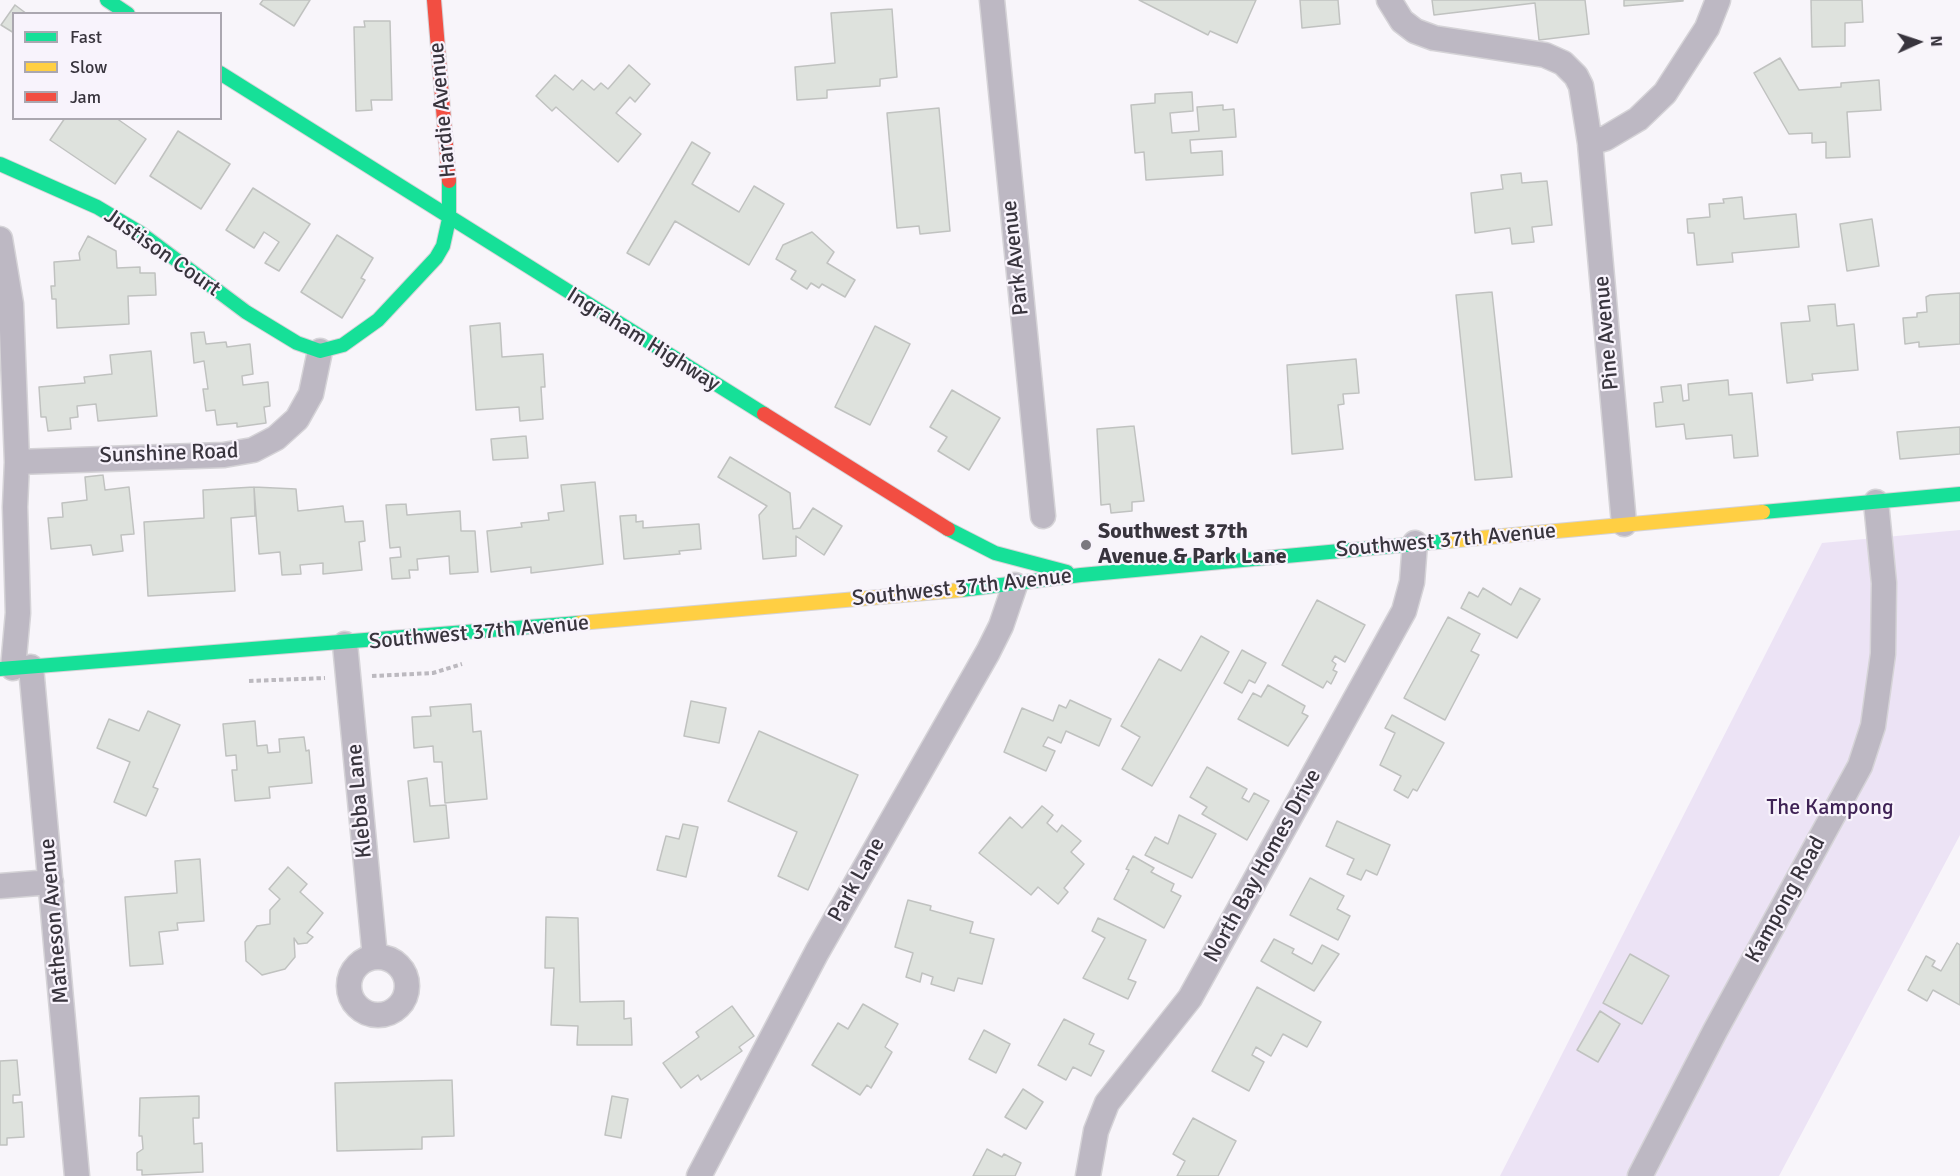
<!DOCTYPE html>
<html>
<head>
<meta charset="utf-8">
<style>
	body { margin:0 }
	#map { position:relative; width:1960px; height:1176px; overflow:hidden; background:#f8f5fa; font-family:Signika,sans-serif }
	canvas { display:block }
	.legend { position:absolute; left:12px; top:12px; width:210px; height:108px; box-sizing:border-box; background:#f8f3fc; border:2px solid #aba7b0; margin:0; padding:8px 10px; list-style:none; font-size:18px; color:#38343d }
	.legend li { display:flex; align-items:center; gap:12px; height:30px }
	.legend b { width:30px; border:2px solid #aba7b0 }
	.north { position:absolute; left:1888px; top:12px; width:60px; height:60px; -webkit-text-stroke:4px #f8f3fc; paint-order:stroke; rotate:87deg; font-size:16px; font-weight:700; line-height:24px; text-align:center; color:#38343d }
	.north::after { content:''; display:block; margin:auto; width:21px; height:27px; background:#38343d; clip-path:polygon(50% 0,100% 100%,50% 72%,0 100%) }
</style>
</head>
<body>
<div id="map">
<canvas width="1960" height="1176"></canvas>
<ul class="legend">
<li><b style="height:8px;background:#16e098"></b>Fast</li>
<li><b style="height:8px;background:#ffcf43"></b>Slow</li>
<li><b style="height:8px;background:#f24e42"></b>Jam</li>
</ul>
<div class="north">N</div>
</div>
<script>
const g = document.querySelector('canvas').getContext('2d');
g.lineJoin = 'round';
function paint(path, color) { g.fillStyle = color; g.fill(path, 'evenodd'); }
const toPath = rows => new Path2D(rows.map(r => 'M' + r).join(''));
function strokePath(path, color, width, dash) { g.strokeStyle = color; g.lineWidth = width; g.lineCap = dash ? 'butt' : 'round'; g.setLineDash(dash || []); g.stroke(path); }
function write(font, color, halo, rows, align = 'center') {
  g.font = font + ' Signika,sans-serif'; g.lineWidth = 4.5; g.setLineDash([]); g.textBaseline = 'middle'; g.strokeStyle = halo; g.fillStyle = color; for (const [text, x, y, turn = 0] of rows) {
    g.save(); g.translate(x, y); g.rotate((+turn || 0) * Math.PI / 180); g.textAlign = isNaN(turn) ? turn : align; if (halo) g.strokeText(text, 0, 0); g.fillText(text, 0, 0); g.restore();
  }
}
paint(toPath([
	[1960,530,1960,835,1779,1176,1500,1176,1822,543]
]), '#ece3f5');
const building = toPath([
	[263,0,310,0,294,26,260,4,263,0],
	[1139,0,1256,0,1237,43,1210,31,1208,35,1139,0],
	[1300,0,1338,0,1340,24,1302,28,1300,0],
	[1432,0,1585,0,1589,34,1539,40,1535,3,1434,15,1432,0],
	[1624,0,1683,0,1683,1,1624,6,1624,0],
	[1811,0,1862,0,1863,22,1845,23,1845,46,1812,47,1811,0],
	[15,5,27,14,14,14,14,33,1,25,15,5],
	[892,9,897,77,880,79,880,86,827,90,827,98,797,100,795,67,835,63,831,13,892,9],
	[364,21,390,21,392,100,371,100,372,110,356,111,354,27,365,27,364,21],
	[1780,58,1799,90,1841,87,1841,83,1879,80,1881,110,1847,112,1850,157,1826,158,1826,142,1812,143,1812,133,1789,134,1754,73,1780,58],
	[629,65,650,84,635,102,630,97,616,113,641,134,618,162,556,107,552,111,536,96,555,75,573,90,582,80,594,90,601,83,608,89,629,65],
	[1192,92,1193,111,1170,113,1172,133,1199,131,1197,107,1223,105,1223,110,1234,109,1236,137,1190,140,1191,153,1222,151,1223,175,1146,180,1144,152,1135,153,1131,105,1155,103,1155,94,1192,92],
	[939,108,950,231,920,234,919,226,897,228,887,113,939,108],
	[65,118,116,118,146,139,115,184,50,140,65,118],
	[178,131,230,164,201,209,150,176,178,131],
	[692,142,710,153,692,184,739,212,754,186,784,204,749,265,675,221,649,265,627,253,692,142],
	[1521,173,1522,183,1547,181,1552,225,1532,227,1534,242,1512,244,1510,228,1475,233,1471,193,1503,189,1501,175,1521,173],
	[253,188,310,224,279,271,265,263,279,242,264,232,254,248,226,230,253,188],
	[1742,197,1744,219,1796,214,1799,247,1732,253,1733,262,1697,265,1694,233,1688,233,1687,219,1710,217,1709,204,1724,203,1723,199,1742,197],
	[1872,219,1879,266,1847,271,1840,224,1872,219],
	[812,232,834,252,827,263,855,280,845,297,822,284,819,288,811,283,807,289,791,279,796,271,776,259,783,245,812,232],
	[337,235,373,258,361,278,365,280,342,318,301,292,337,235],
	[88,236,116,251,117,268,140,267,140,273,155,273,156,295,128,296,129,324,57,328,56,299,52,299,51,286,55,286,54,262,80,260,79,253,88,236],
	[1492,292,1512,477,1475,480,1456,295,1492,292],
	[1960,293,1960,344,1919,347,1919,342,1905,344,1903,318,1917,317,1917,313,1927,312,1926,297,1930,295,1960,293],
	[1835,304,1837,326,1854,324,1858,370,1812,374,1813,380,1787,383,1781,323,1810,321,1808,306,1835,304],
	[500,323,502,357,543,354,545,387,541,387,543,419,520,421,519,407,476,410,470,326,500,323],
	[875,326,910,344,870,425,835,407,875,326],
	[204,332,206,344,226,342,227,347,250,344,253,374,242,376,243,385,268,382,270,406,264,407,266,423,237,427,237,423,217,425,215,410,206,411,203,389,208,389,204,361,194,363,191,333,204,332],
	[151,351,157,416,98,421,96,404,77,406,78,417,70,418,71,429,48,431,46,417,41,417,39,387,85,383,84,377,112,374,110,355,151,351],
	[1356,359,1359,393,1343,394,1344,404,1338,405,1343,449,1292,454,1287,365,1356,359],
	[1728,380,1729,395,1752,393,1758,456,1734,458,1732,435,1686,439,1684,424,1656,427,1654,403,1663,402,1661,387,1681,385,1683,401,1689,400,1688,384,1728,380],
	[952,390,1000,418,969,470,938,451,947,437,930,427,952,390],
	[1134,426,1144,501,1132,502,1132,511,1111,513,1110,504,1101,505,1097,429,1134,426],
	[1960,427,1960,454,1900,459,1897,432,1960,427],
	[526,436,528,458,493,460,491,439,526,436],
	[730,457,790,493,793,529,800,528,813,508,842,526,824,555,796,536,796,556,763,559,759,515,767,506,718,477,730,457],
	[103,475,105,490,129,487,134,534,121,535,123,551,93,555,91,545,51,549,48,518,63,517,62,503,87,500,85,477,103,475],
	[595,482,603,564,531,573,531,567,491,572,487,531,522,527,521,523,549,520,548,513,564,511,561,485,595,482],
	[254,487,296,489,298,511,343,506,345,522,363,521,365,541,359,542,362,570,323,574,323,563,300,565,301,574,282,575,280,552,259,554,254,487],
	[254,487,255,516,231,518,235,591,148,596,144,522,204,518,203,490,254,487],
	[406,504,407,515,460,511,461,531,475,531,478,572,450,574,449,556,417,559,418,570,409,570,410,578,392,579,390,558,401,557,400,547,390,548,386,505,406,504],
	[636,515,636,522,643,521,643,528,699,524,701,549,679,551,680,554,624,559,620,516,636,515],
	[1483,588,1511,605,1520,588,1540,599,1517,638,1461,608,1469,592,1478,597,1483,588],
	[1317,600,1365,625,1345,662,1335,656,1332,661,1336,664,1333,670,1337,672,1331,684,1327,681,1323,688,1282,665,1317,600],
	[1448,617,1480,634,1471,651,1479,655,1445,720,1404,698,1448,617],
	[1201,636,1229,652,1152,786,1122,769,1140,737,1121,726,1159,659,1181,671,1201,636],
	[1242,650,1266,663,1255,683,1249,680,1242,693,1224,683,1242,650],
	[1268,685,1305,706,1302,713,1308,716,1288,746,1238,719,1253,693,1261,697,1268,685],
	[1070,700,1111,719,1099,746,1066,731,1061,743,1048,737,1043,746,1055,751,1046,771,1004,752,1022,708,1053,721,1059,705,1066,708,1070,700],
	[691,701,726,708,719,743,684,736,691,701],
	[471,704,473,732,481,731,487,799,445,803,442,762,434,762,433,746,414,748,412,717,431,716,430,707,471,704],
	[148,711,180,725,153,787,158,789,146,816,114,802,130,762,97,748,109,719,139,731,148,711],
	[1392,715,1444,743,1417,791,1413,789,1408,798,1394,790,1401,776,1380,765,1395,733,1385,728,1392,715],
	[255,721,257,746,267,745,268,753,280,752,279,739,304,737,306,751,309,750,312,783,269,787,270,798,235,801,232,770,237,770,236,755,226,756,223,724,255,721],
	[759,731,858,775,808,890,778,876,797,832,728,801,759,731],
	[1207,767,1247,789,1242,798,1249,802,1254,793,1269,801,1247,840,1202,814,1207,807,1190,797,1207,767],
	[427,778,430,806,446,805,449,838,414,842,408,781,427,778],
	[1042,806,1053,815,1047,823,1057,832,1062,825,1081,841,1071,852,1084,864,1064,888,1068,892,1058,904,1038,887,1031,895,979,853,1010,817,1022,828,1042,806],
	[1179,815,1216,834,1192,878,1145,855,1155,837,1168,844,1179,815],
	[1337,821,1390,845,1377,875,1366,870,1361,880,1347,874,1354,859,1326,846,1337,821],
	[683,824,698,827,686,877,657,870,666,836,679,839,683,824],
	[1133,856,1154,868,1151,872,1174,884,1171,891,1181,896,1164,928,1114,899,1129,870,1126,869,1133,856],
	[200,859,204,921,177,923,178,930,159,932,163,964,130,966,125,897,177,893,175,861,200,859],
	[288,867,307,884,300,892,323,913,307,933,313,937,307,943,298,944,294,938,295,957,285,969,262,975,246,961,245,942,257,926,270,924,270,910,280,899,269,889,288,867],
	[1310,878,1344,896,1337,909,1350,916,1338,940,1290,915,1310,878],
	[908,900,931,906,930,910,973,922,970,933,994,939,982,984,958,978,954,991,931,984,933,977,922,973,920,982,906,977,913,953,895,947,908,900],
	[546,917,578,918,580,1002,624,1001,624,1019,631,1018,632,1045,577,1045,578,1026,551,1025,554,968,545,968,546,917],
	[1098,918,1146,940,1128,979,1136,982,1128,999,1083,978,1105,938,1092,931,1098,918],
	[1274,939,1294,949,1292,953,1312,964,1322,945,1339,954,1314,991,1261,961,1274,939],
	[1957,943,1960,945,1960,1005,1933,990,1927,1001,1908,990,1926,956,1935,961,1932,966,1941,971,1957,943],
	[1630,954,1669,976,1642,1024,1603,1003,1630,954],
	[1257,987,1321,1022,1307,1047,1283,1034,1271,1056,1256,1047,1252,1055,1264,1062,1249,1091,1212,1071,1257,987],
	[863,1004,898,1024,885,1047,892,1052,871,1088,867,1085,860,1095,812,1065,838,1023,848,1029,863,1004],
	[732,1006,754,1036,739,1047,742,1051,701,1080,698,1075,681,1088,663,1063,699,1037,696,1032,732,1006],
	[1600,1011,1620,1024,1598,1062,1577,1050,1600,1011],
	[1064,1019,1094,1034,1089,1044,1104,1051,1091,1076,1073,1067,1066,1080,1038,1065,1064,1019],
	[984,1030,1010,1044,996,1073,969,1059,984,1030],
	[17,1060,20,1095,13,1095,13,1103,22,1102,24,1137,7,1138,7,1145,0,1145,0,1061,17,1060],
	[452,1080,454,1136,422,1137,422,1149,337,1151,335,1083,452,1080],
	[1023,1089,1043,1102,1026,1129,1005,1117,1023,1089],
	[199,1096,199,1118,193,1118,194,1144,202,1143,203,1172,142,1175,142,1170,137,1170,137,1153,143,1149,142,1136,139,1136,140,1098,199,1096],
	[612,1096,628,1099,621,1138,605,1135,612,1096],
	[1193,1118,1236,1141,1218,1176,1177,1176,1185,1161,1173,1154,1193,1118],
	[987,1149,1002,1157,1004,1154,1021,1163,1015,1176,973,1176,987,1149]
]);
paint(building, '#dee2dd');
strokePath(building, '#c0c2c0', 1.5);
const street = toPath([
	[992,0,1043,516],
	[1389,0,1402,21,1415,31,1434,38,1545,55,1563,63,1576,76,1581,86,1590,143,1624,524],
	[1590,143,1606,138,1638,119,1665,93,1707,28,1718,0],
	[0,239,11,304,17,462,15,507,18,613,13,668],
	[17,462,224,455,253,450,276,438,297,419,311,394,320,351],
	[345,644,375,957],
	[31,667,77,1176],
	[0,886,51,882],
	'349 986a29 29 0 1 1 58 0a29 29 0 1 1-58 0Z',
	[699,1176,817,952,988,652,1001,626,1015,585],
	[1088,1176,1096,1131,1107,1103,1190,998,1404,611,1412,582,1415,543],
	[1640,1176,1715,1031,1860,766,1873,726,1883,654,1884,583,1876,502]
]);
const fast = toPath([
	[107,0,128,14],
	[220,73,764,414],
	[0,164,97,207,139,232,246,312,297,343,320,351,343,345,378,320,436,258,443,246,449,219,449,181],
	[1763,512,1960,494],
	[948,529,995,553,1067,572],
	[961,590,1081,575,1448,541],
	[0,669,579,623]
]);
const slow = toPath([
	[1448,541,1763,512],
	[579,623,961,590]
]);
const jam = toPath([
	[434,0,449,181],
	[764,414,948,529]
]);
strokePath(street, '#d5d3d7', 27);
strokePath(fast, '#d5d3d7', 16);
strokePath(slow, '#d5d3d7', 16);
strokePath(jam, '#d5d3d7', 16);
strokePath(toPath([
	[372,676,433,673,462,664],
	[249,681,325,678]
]), '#bcb9bf', 4, [4.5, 3]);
strokePath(street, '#bdb8c3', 24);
strokePath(fast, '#16e098', 14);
strokePath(slow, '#ffcf43', 14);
strokePath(jam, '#f24e42', 14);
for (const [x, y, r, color] of [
	[1086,545,6,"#7b787f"]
]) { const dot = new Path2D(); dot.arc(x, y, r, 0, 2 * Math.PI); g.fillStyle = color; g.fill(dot); strokePath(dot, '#f8f3fc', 2); }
write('22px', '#38343d', '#f8f3fc', [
	["Hardie Avenue",443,110,-95],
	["Justison Court",162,253,35],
	["Park Avenue",1016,258,-96],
	["Pine Avenue",1607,333,-95],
	["Ingraham Highway",643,340,32],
	["Sunshine Road",169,454,-2],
	["Southwest 37th Avenue",1446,541,-5],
	["Southwest 37th Avenue",962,588,-6],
	["Southwest 37th Avenue",479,633,-5],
	["Klebba Lane",360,801,-95],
	["North Bay Homes Drive",1263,866,-61],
	["Park Lane",857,880,-61],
	["Kampong Road",1786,900,-61],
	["Matheson Avenue",55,921,-95]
]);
write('bold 22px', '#38343d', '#f8f3fc', [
	["Southwest 37th",1098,532],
	["Avenue & Park Lane",1098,557]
], 'left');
write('22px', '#3f2255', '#f8f3fc', [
	["The Kampong",1830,808]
]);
</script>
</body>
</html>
